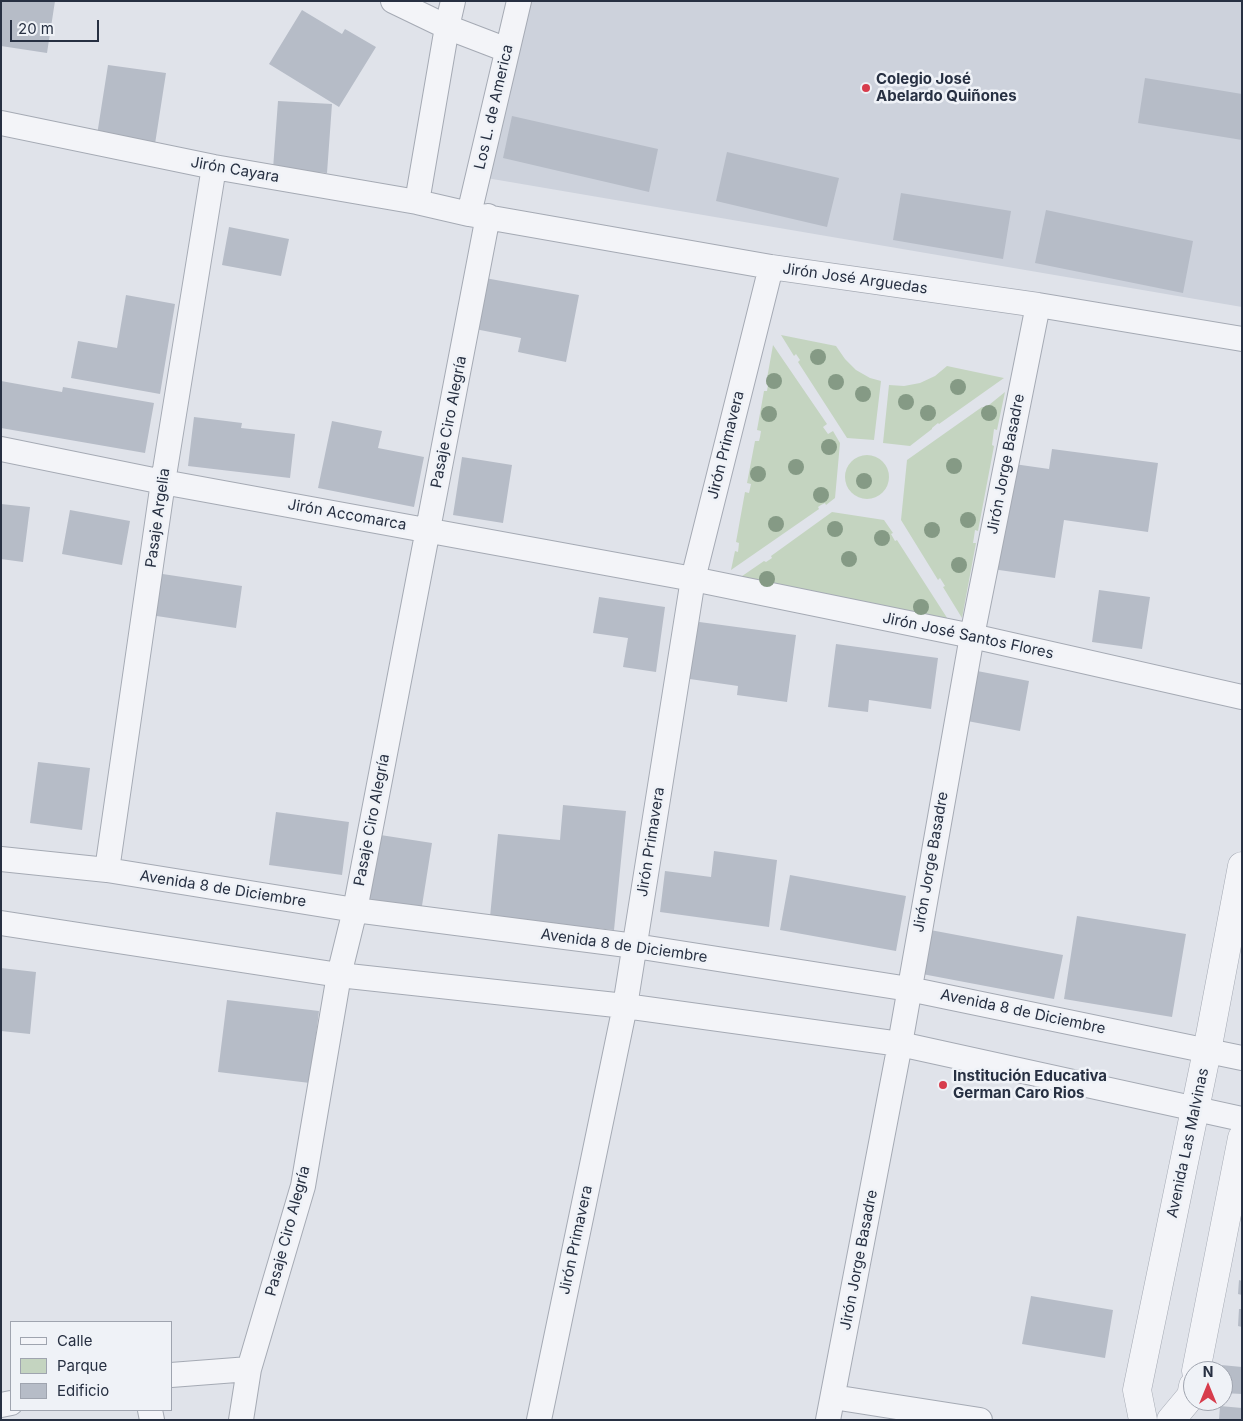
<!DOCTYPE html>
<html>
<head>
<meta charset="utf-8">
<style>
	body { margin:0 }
	#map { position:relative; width:1243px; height:1421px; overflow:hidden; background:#e0e3ea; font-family:Inter,sans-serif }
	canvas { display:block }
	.frame { position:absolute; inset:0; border:2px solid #273042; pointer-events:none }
	.legend { position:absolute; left:10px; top:1321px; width:162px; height:90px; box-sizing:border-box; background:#eff2f7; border:1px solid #9fa4af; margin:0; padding:6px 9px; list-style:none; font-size:15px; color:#273042 }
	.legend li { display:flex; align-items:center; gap:10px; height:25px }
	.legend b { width:25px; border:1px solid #9fa4af }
	.north { position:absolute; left:1183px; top:1361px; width:50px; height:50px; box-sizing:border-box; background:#eff2f7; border:1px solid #9fa4af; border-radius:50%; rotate:0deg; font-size:14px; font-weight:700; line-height:20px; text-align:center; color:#273042 }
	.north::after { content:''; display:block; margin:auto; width:18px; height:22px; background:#d73c4c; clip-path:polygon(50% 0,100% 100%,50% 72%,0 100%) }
	.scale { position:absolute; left:10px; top:20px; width:89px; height:22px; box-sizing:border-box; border:2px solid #273042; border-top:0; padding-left:6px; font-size:15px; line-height:18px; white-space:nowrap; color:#273042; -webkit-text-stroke:4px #eff2f7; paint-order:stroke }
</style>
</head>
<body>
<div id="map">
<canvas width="1243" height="1421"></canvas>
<div class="frame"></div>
<ul class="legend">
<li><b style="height:6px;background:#f3f4f8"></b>Calle</li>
<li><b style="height:14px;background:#c4d4c0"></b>Parque</li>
<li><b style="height:14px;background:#b6bcc7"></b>Edificio</li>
</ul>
<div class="north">N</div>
<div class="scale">20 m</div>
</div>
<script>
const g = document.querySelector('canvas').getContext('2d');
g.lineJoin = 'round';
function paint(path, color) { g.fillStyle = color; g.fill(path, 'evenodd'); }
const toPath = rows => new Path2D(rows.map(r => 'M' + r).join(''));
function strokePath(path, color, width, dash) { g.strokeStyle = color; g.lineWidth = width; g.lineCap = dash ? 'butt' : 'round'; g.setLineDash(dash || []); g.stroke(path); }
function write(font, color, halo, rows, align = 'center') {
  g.font = font + ' Inter,sans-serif'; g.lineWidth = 5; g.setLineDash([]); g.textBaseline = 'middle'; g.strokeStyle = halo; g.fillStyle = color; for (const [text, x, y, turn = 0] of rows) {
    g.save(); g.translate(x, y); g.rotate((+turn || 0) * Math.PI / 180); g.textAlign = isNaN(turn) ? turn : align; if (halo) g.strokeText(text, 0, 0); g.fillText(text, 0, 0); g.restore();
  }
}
paint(toPath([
	[513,1,1242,1,1242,307,469,175]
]), '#cdd2dc');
paint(toPath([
	[781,335,836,346,845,359,856,370,870,378,881,381,874,440,847,438,798,362,800,360,796,354,794,356],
	[773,345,827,424,823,427,828,434,833,431,840,443,835,498,826,505,825,503,821,505,818,507,819,509,731,570,735,551,738,552,739,543,736,542,745,492,749,493,751,484,747,483,755,441,759,441,760,437,761,431,757,430,764,391,767,391,768,385,766,384],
	[947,366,1004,378,939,424,938,423,932,428,932,429,910,446,883,443,889,385,904,386,920,383,935,376],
	[1005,392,997,430,994,429,992,445,994,446,978,531,975,530,974,537,973,543,976,543,962,618,943,587,945,586,940,578,938,580,901,520,907,460,982,407,984,409],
	'845 477a22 22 0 1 1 44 0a22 22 0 1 1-44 0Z',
	[832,512,884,520,893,533,891,534,895,541,897,540,951,624,732,583,764,561,766,562,772,558,771,556]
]), '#c4d4c0');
paint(toPath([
	[1,1,55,1,47,53,1,46],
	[302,10,342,34,345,29,376,47,339,107,269,64],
	[108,65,166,73,155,144,97,135],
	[1145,78,1242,94,1242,140,1138,123],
	[278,101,332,104,327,173,273,169],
	[512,116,658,149,649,192,503,158],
	[727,152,839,178,827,227,716,201],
	[901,193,1011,211,1003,259,893,240],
	[1046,210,1193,241,1183,293,1035,263],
	[229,227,289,239,281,276,222,265],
	[485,278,579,295,566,362,518,352,521,338,475,329],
	[126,295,175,304,160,394,71,378,78,341,117,348],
	[1,381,62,392,63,387,154,403,145,453,1,428],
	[194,417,242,423,241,428,295,434,290,478,188,466],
	[332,421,382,431,378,448,424,457,414,507,318,488],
	[1052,449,1158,463,1148,532,1064,520,1055,578,992,569,1007,463,1049,469],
	[462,457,512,465,503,523,453,515],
	[1,504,30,507,23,562,1,559],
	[70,510,130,521,122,565,62,554],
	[156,573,242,586,236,628,150,615],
	[1099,590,1150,597,1142,649,1092,642],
	[599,597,665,607,656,672,623,667,628,638,593,633],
	[692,621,796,635,787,702,737,695,738,686,683,678],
	[836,644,938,658,931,709,869,700,868,712,828,707],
	[972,670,1029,681,1020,731,962,720],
	[38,762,90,768,82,830,30,823],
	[563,805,626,811,614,930,490,917,498,834,560,840],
	[276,812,349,822,342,875,269,865],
	[374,834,432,843,421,912,364,903],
	[714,851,777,860,769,927,660,912,665,871,711,877],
	[790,875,906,896,896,951,780,930],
	[1077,916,1186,934,1172,1017,1064,999],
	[925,929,1063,955,1054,999,917,973],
	[1,968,36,972,30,1034,1,1031],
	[227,1000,319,1011,310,1083,218,1072],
	[1239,1280,1242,1281,1242,1295,1238,1294],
	[1031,1296,1113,1310,1105,1358,1022,1344],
	[1239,1309,1242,1309,1242,1327,1238,1326],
	[1221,1365,1242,1367,1242,1394,1223,1393,1223,1371,1221,1371],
	[1220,1406,1242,1408,1242,1420,1219,1420]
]), '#b6bcc7');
const minor = toPath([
	[393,1,447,27,507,50],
	[1,123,214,167,417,202,469,214,771,267,1038,305,1242,339],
	[417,202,447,27,453,1],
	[469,214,519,1],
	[1,449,163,482,693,579,972,636,1242,697],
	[1,859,107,870,355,910,635,946,909,989,1242,1058],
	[107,870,163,482,214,167],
	[1,923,339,975,625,1006,900,1044,1242,1119],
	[171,1375,249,1369],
	[833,1397,980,1420],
	[1,1405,11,1403],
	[150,1410,152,1420],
	[241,1420,249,1369,303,1186,339,975,355,910,488,216],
	[539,1420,625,1006,693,579,771,267],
	[828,1420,900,1044,972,636,1038,305]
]);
const tertiary = toPath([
	[1196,1371,1242,1138],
	[1143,1420,1137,1390,1207,1051,1242,866],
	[1171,1420,1191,1396,1193,1386]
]);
strokePath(minor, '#a5aab4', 26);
strokePath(tertiary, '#a5aab4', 29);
strokePath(minor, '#f3f4f8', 24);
strokePath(tertiary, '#f3f4f8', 28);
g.fillStyle = '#859a85';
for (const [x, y] of [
	[818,357],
	[774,381],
	[836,382],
	[958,387],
	[863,394],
	[906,402],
	[928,413],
	[989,413],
	[769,414],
	[829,447],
	[954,466],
	[796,467],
	[758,474],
	[864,481],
	[821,495],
	[968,520],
	[776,524],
	[835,529],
	[932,530],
	[882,538],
	[849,559],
	[959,565],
	[767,579],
	[921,607]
]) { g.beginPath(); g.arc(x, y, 8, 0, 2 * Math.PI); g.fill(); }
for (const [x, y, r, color] of [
	[866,88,5,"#d73c4c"],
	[943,1085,5,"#d73c4c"]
]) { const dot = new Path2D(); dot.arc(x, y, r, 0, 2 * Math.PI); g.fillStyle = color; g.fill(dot); strokePath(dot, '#eff2f7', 2); }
write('bold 15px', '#273042', '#eff2f7', [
	["Colegio José",876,79],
	["Abelardo Quiñones",876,96],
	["Institución Educativa",953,1076],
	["German Caro Rios",953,1093]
], 'left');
write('15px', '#273042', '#eff2f7', [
	["Los L. de America",494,107,-77],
	["Jirón Cayara",235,170,10],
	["Jirón José Arguedas",855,279,8],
	["Pasaje Ciro Alegría",449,422,-79],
	["Jirón Primavera",726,445,-76],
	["Jirón Jorge Basadre",1006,464,-79],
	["Jirón Accomarca",347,515,10],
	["Pasaje Argelia",158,518,-82],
	["Jirón José Santos Flores",968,636,12],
	["Pasaje Ciro Alegría",372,820,-79],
	["Jirón Primavera",651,842,-81],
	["Jirón Jorge Basadre",931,862,-80],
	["Avenida 8 de Diciembre",223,889,9],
	["Avenida 8 de Diciembre",624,946,8],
	["Avenida 8 de Diciembre",1023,1012,12],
	["Avenida Las Malvinas",1188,1143,-78],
	["Pasaje Ciro Alegría",288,1231,-75],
	["Jirón Primavera",576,1240,-78],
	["Jirón Jorge Basadre",859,1260,-79]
]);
</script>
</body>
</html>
